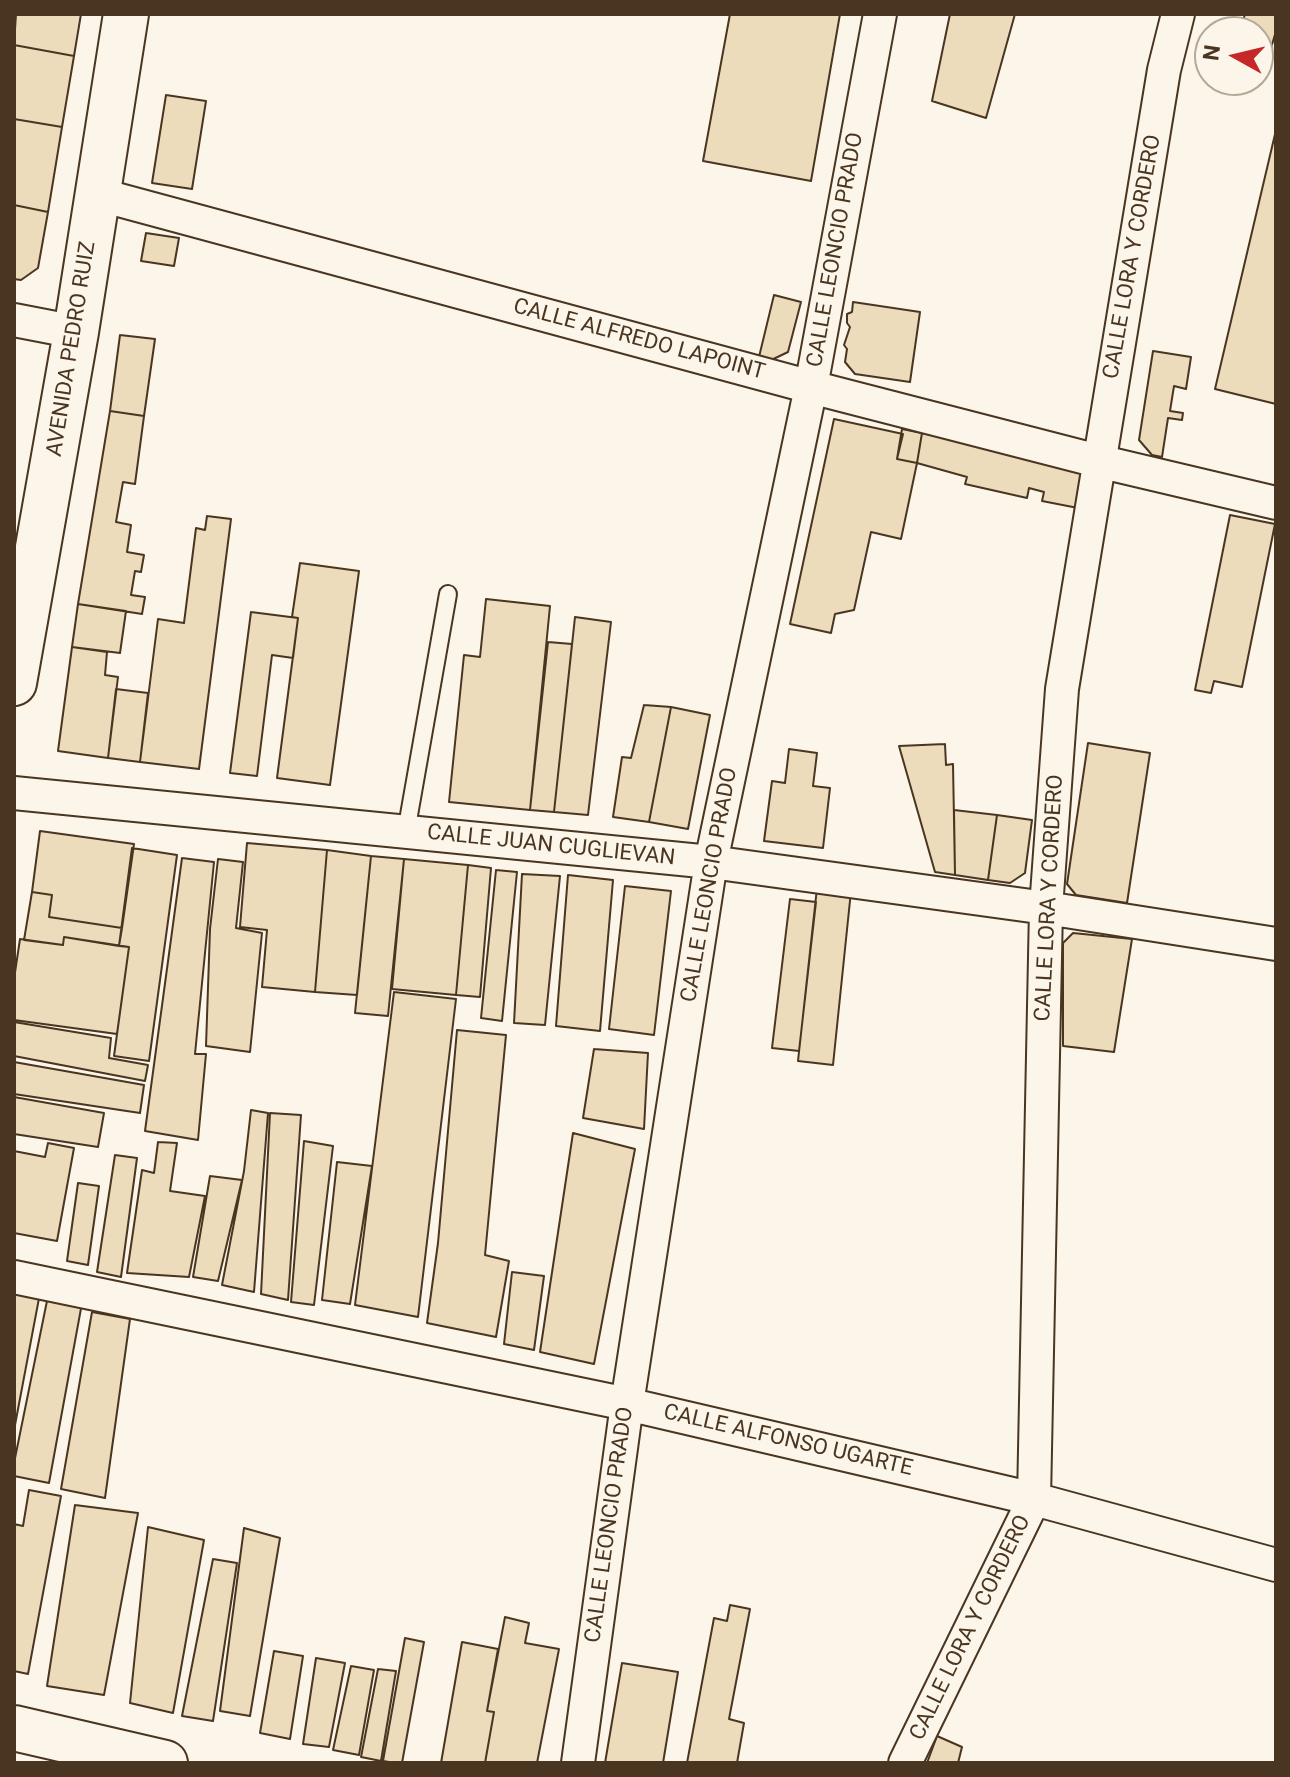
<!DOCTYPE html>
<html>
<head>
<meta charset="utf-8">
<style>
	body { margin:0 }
	#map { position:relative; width:1290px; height:1777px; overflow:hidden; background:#fbf6e9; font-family:Roboto,sans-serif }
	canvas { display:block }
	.frame { position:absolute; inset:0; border:16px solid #4a3520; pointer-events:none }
	.north { position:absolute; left:1194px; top:16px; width:80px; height:80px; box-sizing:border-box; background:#fbf6e9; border:2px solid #b4a999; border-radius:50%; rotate:278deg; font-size:22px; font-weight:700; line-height:32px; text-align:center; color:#4a3520 }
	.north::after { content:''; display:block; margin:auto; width:28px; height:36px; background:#c62828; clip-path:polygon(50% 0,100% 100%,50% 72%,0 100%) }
</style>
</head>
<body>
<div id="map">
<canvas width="1290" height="1777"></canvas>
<div class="frame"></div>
<div class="north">N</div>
</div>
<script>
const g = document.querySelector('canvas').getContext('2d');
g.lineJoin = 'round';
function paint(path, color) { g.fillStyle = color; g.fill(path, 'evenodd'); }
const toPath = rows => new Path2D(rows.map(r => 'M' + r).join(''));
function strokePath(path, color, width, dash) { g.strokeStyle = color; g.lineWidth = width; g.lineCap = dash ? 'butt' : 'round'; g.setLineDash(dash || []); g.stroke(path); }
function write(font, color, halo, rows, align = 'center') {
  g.font = font + ' Roboto,sans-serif'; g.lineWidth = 6; g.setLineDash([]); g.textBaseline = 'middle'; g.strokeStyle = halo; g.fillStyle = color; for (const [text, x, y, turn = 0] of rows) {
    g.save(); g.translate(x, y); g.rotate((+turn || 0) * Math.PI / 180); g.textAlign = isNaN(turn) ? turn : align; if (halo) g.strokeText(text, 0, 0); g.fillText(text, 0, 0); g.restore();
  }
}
const building = toPath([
	[16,14,81,14,74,56,14,45,16,14],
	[730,14,840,14,811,181,703,161,730,14],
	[950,14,1015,14,986,118,932,101,950,14],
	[1245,14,1276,14,1276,31,1269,55,1258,52,1258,32,1240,32,1245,14],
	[14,45,74,56,62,127,14,119,14,45],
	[166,95,206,101,192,189,152,183,166,95],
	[14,119,62,127,48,212,14,205,14,119],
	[1276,130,1276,404,1215,389,1276,130],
	[14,205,48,212,38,268,21,280,14,279,14,205],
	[146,233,179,238,174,266,141,261,146,233],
	[774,295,801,302,788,352,765,363,758,361,774,295],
	[853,302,920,312,910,382,855,374,845,362,847,349,844,345,850,327,847,323,847,314,852,312,853,302],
	[120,335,155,339,144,416,110,411,120,335],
	[1153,351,1191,357,1186,389,1174,386,1170,411,1183,413,1182,420,1168,418,1162,457,1152,455,1139,440,1153,351],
	[110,411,144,416,135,484,123,482,116,522,131,525,127,552,144,555,141,572,135,571,131,595,145,597,142,614,78,604,110,411],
	[834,419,903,434,897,459,917,463,901,539,871,532,854,610,835,614,831,633,790,624,834,419],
	[902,429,922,433,917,463,897,459,902,429],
	[922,433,1086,468,1078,508,1042,501,1044,492,1029,488,1027,498,965,484,967,477,917,463,922,433],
	[1230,515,1275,524,1242,687,1214,681,1211,693,1195,690,1230,515],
	[207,516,231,519,199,769,140,762,158,619,184,623,196,528,205,530,207,516],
	[300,563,359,571,330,785,277,778,298,618,292,617,300,563],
	[486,599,550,606,530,810,449,802,464,655,480,657,486,599],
	[78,604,126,611,120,653,72,647,78,604],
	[251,612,298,618,293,658,272,655,257,776,230,773,251,612],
	[575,617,611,622,588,815,554,812,575,617],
	[548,642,572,644,554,812,530,810,548,642],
	[72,647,107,652,105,675,118,677,108,758,58,751,72,647],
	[116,689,148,693,140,762,108,758,116,689],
	[644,705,671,707,649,822,613,817,622,757,631,758,644,705],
	[671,707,710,715,688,829,649,822,671,707],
	[1088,743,1150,753,1127,903,1076,895,1067,884,1088,743],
	[945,744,946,765,953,764,955,875,935,872,899,746,945,744],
	[789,749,817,753,813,786,830,788,823,848,764,841,772,781,785,783,789,749],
	[954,810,997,815,988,880,955,875,954,810],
	[997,815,1032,820,1025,873,1010,883,988,880,997,815],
	[40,831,134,844,122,928,49,917,52,895,32,892,40,831],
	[247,843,327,850,315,992,262,987,267,930,240,927,247,843],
	[132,848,177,855,149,1061,114,1056,129,947,119,946,132,848],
	[327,850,371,856,357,995,315,992,327,850],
	[371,856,404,859,388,1016,355,1013,371,856],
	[182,858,214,862,195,1054,206,1054,198,1140,145,1131,182,858],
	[218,859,243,862,236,928,262,933,250,1052,206,1046,210,929,218,859],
	[404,859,468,865,456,995,392,989,404,859],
	[468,865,491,868,480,997,456,995,468,865],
	[496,870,517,872,502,1021,481,1018,496,870],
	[522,874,560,876,545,1025,514,1023,522,874],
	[568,875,613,880,600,1031,556,1026,568,875],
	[625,886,671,891,654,1035,609,1029,625,886],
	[817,888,851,891,833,1065,798,1061,817,888],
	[32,892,52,895,49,917,122,928,119,946,64,937,63,945,24,940,32,892],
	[790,899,816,902,799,1051,772,1048,790,899],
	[1073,933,1132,939,1114,1052,1063,1046,1063,943,1073,933],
	[64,937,129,947,117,1034,14,1020,14,979,20,939,63,945,64,937],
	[394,992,456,999,418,1317,355,1305,394,992],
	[14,1022,111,1038,109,1058,148,1065,145,1081,14,1056,14,1022],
	[457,1030,506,1035,485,1255,509,1261,496,1337,427,1323,438,1243,457,1030],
	[594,1049,648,1053,644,1129,583,1118,594,1049],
	[14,1062,144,1085,140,1113,14,1094,14,1062],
	[14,1097,104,1113,98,1147,14,1134,14,1097],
	[251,1110,268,1113,254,1292,222,1285,244,1171,251,1110],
	[270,1113,301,1115,288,1300,261,1294,270,1113],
	[573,1133,635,1149,594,1364,540,1352,573,1133],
	[304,1141,333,1146,314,1305,291,1302,304,1141],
	[158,1142,177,1143,170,1191,205,1196,189,1277,127,1273,142,1170,154,1173,158,1142],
	[48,1143,74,1148,57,1241,14,1233,14,1151,45,1157,48,1143],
	[115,1155,137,1158,121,1277,97,1272,115,1155],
	[337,1162,372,1166,350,1304,322,1300,337,1162],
	[210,1176,242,1180,218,1281,193,1277,210,1176],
	[78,1183,99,1186,88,1265,67,1261,78,1183],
	[512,1272,544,1276,534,1350,504,1344,512,1272],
	[15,1288,40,1293,15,1425,14,1425,15,1288],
	[48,1296,82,1303,49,1483,14,1476,14,1463,48,1296],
	[92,1312,130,1319,105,1498,61,1489,92,1312],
	[29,1490,61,1496,28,1674,14,1671,14,1524,23,1526,29,1490],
	[75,1505,138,1513,104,1695,47,1686,75,1505],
	[148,1527,204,1540,173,1713,130,1703,148,1527],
	[244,1528,280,1538,250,1716,220,1711,244,1528],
	[213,1559,237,1563,213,1721,182,1716,213,1559],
	[730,1605,750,1609,729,1719,744,1723,737,1763,687,1763,714,1618,727,1621,730,1605],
	[505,1617,529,1623,525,1643,559,1649,537,1763,485,1763,494,1712,487,1711,505,1617],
	[405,1638,424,1642,402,1763,395,1763,383,1761,405,1638],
	[462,1642,498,1649,487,1711,494,1712,485,1763,441,1763,462,1642],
	[274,1651,303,1656,290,1739,260,1733,274,1651],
	[316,1658,345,1663,329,1747,303,1744,316,1658],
	[622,1663,678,1672,663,1763,605,1763,622,1663],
	[351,1666,374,1670,359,1755,333,1750,351,1666],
	[378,1669,396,1671,381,1761,361,1757,378,1669],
	[937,1736,962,1747,958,1763,927,1763,937,1736]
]);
paint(building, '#ecdcbc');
strokePath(building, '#4a3520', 2);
const lane = toPath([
	[406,832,448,594]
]);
const street = toPath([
	[97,194,811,387,1098,461,1276,503],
	[14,320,76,332],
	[14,793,711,862,1046,908,1276,944],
	[14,1277,627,1404,1034,1499,1276,1565],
	[578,1763,627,1404,711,862,811,387,880,14],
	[905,1763,1034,1499,1046,908,1062,689,1164,70,1178,14]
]);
const secondary = toPath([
	[14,683,76,332,126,14],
	[14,1728,165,1763]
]);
strokePath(lane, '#4a3520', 20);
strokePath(street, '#4a3520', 36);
strokePath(secondary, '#4a3520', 48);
strokePath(lane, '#fbf6e9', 16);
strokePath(street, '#fbf6e9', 32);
strokePath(secondary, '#fbf6e9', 44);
write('22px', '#4a3520', '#fbf6e9', [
	["CALLE LEONCIO PRADO",836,250,-80],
	["CALLE LORA Y CORDERO",1133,257,-80],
	["CALLE ALFREDO LAPOINT",639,340,15],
	["AVENIDA PEDRO RUIZ",72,349,-81],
	["CALLE JUAN CUGLIEVAN",551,846,6],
	["CALLE LEONCIO PRADO",710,885,-80],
	["CALLE LORA Y CORDERO",1050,898,-87],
	["CALLE ALFONSO UGARTE",788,1441,13],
	["CALLE LEONCIO PRADO",610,1525,-82],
	["CALLE LORA Y CORDERO",971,1628,-64]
]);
</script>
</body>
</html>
